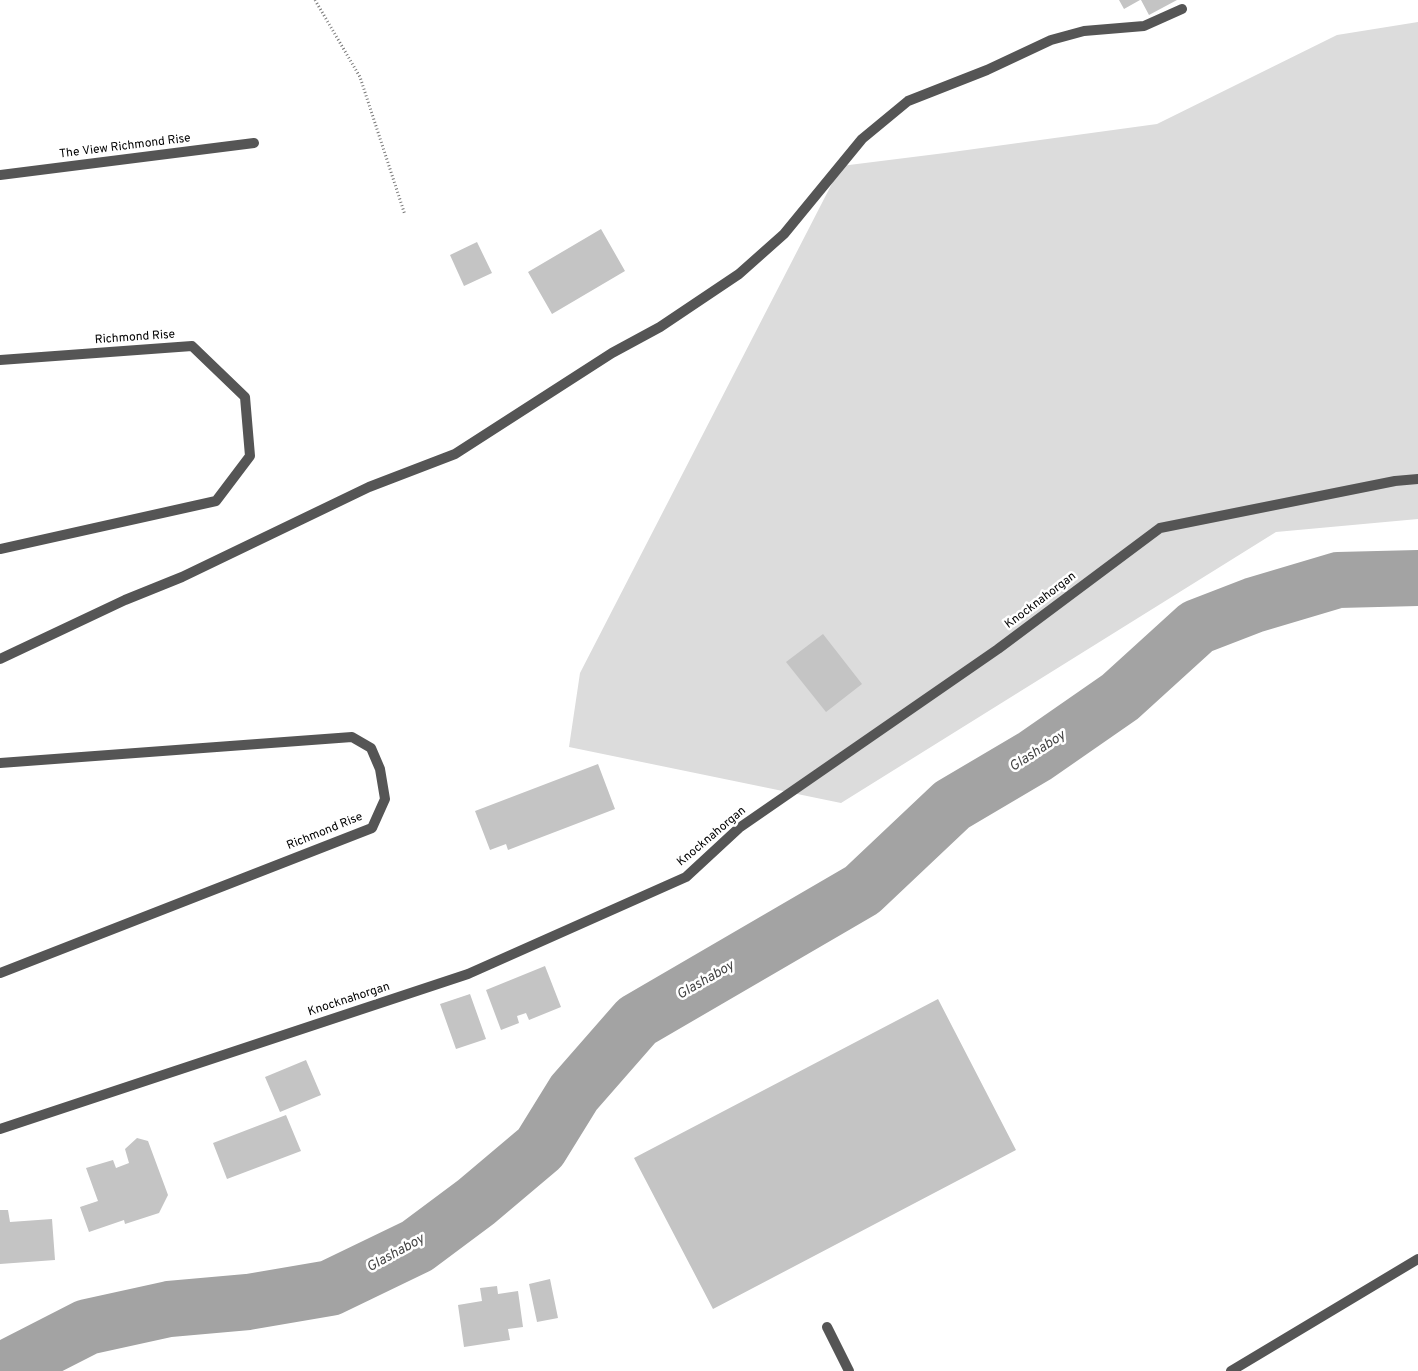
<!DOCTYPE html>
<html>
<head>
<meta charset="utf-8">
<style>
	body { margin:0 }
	canvas { display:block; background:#fff }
</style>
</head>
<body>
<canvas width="1418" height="1371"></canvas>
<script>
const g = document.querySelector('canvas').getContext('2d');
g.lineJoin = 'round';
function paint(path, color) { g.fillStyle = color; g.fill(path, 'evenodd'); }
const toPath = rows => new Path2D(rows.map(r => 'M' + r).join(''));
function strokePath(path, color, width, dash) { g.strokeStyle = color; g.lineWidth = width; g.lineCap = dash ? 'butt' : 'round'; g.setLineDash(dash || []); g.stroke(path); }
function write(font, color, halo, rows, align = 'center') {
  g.font = font + ' Overpass,sans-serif'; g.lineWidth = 5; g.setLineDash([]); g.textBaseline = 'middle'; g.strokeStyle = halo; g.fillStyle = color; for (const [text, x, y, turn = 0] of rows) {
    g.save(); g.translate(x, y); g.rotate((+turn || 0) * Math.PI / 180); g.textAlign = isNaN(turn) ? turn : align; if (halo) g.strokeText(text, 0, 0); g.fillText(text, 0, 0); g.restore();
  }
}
paint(toPath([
	[1418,22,1418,519,1276,532,841,803,569,747,580,673,841,166,945,153,1157,124,1337,35]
]), '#dcdcdc');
strokePath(toPath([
	[1,1371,87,1327,169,1309,248,1302,330,1288,417,1246,476,1202,540,1148,574,1093,637,1021,862,890,952,805,1035,756,1120,697,1197,627,1254,605,1338,580,1418,578]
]), '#a3a3a3', 56);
paint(toPath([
	[1119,0,1140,0,1124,9],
	[1141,0,1177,0,1149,15],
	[601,229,625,271,552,314,528,272],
	[477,242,492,273,464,286,450,255],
	[823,634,862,684,826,712,786,662],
	[598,764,615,809,508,850,506,844,490,850,475,811],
	[545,966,561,1007,529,1020,526,1013,517,1016,519,1023,501,1030,486,990],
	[470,994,486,1039,456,1049,440,1004],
	[938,999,1016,1150,713,1309,634,1158],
	[306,1060,321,1095,280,1112,265,1077],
	[286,1115,301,1151,227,1179,213,1143],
	[137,1138,148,1141,168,1195,159,1213,125,1224,124,1220,89,1232,80,1207,98,1201,86,1168,113,1160,116,1168,129,1163,125,1149],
	[0,1210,8,1210,10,1222,52,1219,55,1260,0,1264],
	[550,1279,558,1318,537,1322,529,1284],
	[497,1286,498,1294,518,1291,523,1327,508,1329,510,1340,464,1347,458,1305,482,1301,480,1288]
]), '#c4c4c4');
strokePath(toPath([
	[315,0,360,77,405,215]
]), '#777', 3, [1, 2.5]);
strokePath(toPath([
	[827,1327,849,1371]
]), '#555', 10);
strokePath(toPath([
	[0,175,254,143],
	[0,360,192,346,245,397,250,456,216,501,0,549],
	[0,659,125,600,182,577,369,487,455,454,612,353,660,327,739,274,784,234,862,139,908,101,987,70,1051,40,1084,31,1144,26,1182,9],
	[0,763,352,737,371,748,380,769,385,799,372,828,0,973],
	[0,1129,468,974,686,877,739,828,998,649,1160,528,1395,481,1418,479],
	[1231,1371,1418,1259]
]), '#555', 10);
write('12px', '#000', '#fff', [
	["The View Richmond Rise",125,147,-7],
	["Richmond Rise",135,338,-4],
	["Knocknahorgan",1041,601,-37],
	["Richmond Rise",325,832,-22],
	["Knocknahorgan",712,837,-40],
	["Knocknahorgan",349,1000,-18]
]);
write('italic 14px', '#444', '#fff', [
	["Glashaboy",1038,752,-33],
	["Glashaboy",706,981,-30],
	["Glashaboy",396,1254,-29]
]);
</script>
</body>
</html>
